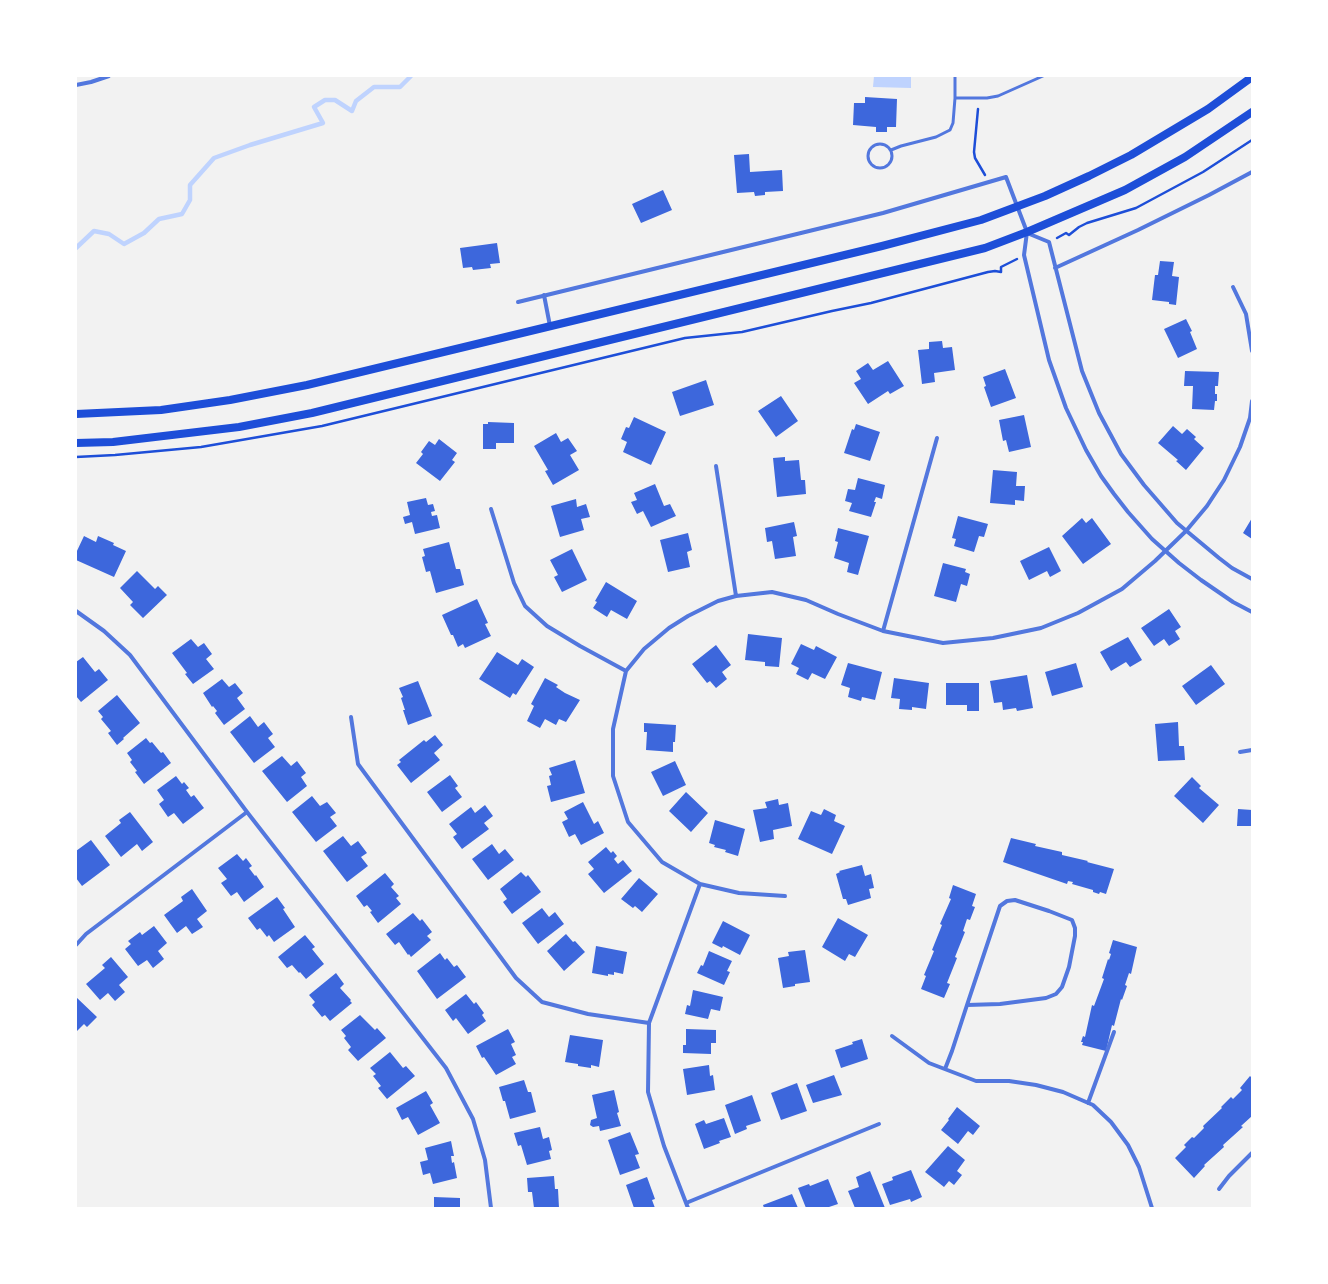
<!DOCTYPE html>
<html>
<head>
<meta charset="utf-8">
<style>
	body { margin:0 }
	#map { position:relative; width:1328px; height:1284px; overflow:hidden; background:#f2f2f2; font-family:"Exo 2",sans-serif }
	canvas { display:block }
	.frame { position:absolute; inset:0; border:77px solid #fff; pointer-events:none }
</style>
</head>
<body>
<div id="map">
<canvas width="1328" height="1284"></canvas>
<div class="frame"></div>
</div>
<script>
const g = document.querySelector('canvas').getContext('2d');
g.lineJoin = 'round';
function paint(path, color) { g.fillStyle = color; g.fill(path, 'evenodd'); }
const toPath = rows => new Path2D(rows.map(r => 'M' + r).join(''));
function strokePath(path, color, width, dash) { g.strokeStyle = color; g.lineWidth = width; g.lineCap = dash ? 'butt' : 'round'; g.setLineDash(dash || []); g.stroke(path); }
paint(toPath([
	[874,76,911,76,911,88,873,87]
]), '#bfd3fe');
strokePath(toPath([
	[76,248,94,231,109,234,124,244,144,233,159,219,182,214,190,200,190,185,214,158,250,145,323,123,314,107,325,100,335,100,352,111,356,101,374,87,400,87,411,76]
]), '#bfd3fe', 4.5);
paint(toPath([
	[865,97,897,99,896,127,887,127,887,132,876,132,876,127,853,125,854,103,865,103],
	[749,154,750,172,782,170,783,191,765,192,765,195,755,196,754,192,737,193,734,155],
	[663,190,672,210,641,223,632,204],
	[497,243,500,263,490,264,491,268,473,270,472,267,463,268,460,248],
	[1160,261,1174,262,1172,276,1179,277,1176,305,1169,304,1169,302,1152,300,1155,275,1158,275],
	[1186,319,1192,331,1190,332,1197,349,1178,358,1164,329],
	[942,341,943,348,952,347,955,370,934,373,935,382,922,384,918,350,929,349,929,342],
	[888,361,904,386,890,394,888,391,868,404,854,383,861,379,856,371,868,363,873,370],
	[1005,369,1016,398,991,407,984,387,986,386,983,377],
	[1185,371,1219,372,1218,386,1215,386,1215,394,1217,394,1217,401,1215,401,1214,410,1192,409,1193,386,1184,386],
	[706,380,714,405,680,416,672,392],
	[781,396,798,421,776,437,758,411],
	[1024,415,1031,447,1009,452,1006,440,1003,441,999,420],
	[634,417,666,432,651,465,623,452,627,442,621,439,626,427,629,428],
	[488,422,514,423,514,443,496,443,496,449,483,449,483,424,488,424],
	[856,424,880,432,870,461,844,453,852,429,854,430],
	[1173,426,1182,434,1187,429,1196,437,1194,439,1204,448,1186,470,1176,461,1178,460,1158,443],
	[556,433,561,442,568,438,577,451,570,455,579,470,553,485,545,471,548,470,534,446],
	[439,439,457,453,452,460,455,462,440,481,416,463,423,454,421,452,429,441,435,445],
	[785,457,785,461,799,460,801,480,805,480,806,494,777,497,773,458],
	[993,470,1017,472,1016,486,1025,486,1024,501,1015,500,1015,505,990,503],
	[858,478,885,485,882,499,876,497,874,502,876,502,871,517,849,511,852,503,845,501,848,489,855,490],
	[655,484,664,506,670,504,676,516,651,527,643,511,637,514,631,502,637,500,634,493],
	[426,498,428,505,433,504,435,511,431,512,432,516,437,515,440,528,415,534,412,522,405,524,403,517,410,515,407,502],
	[576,499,577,507,586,504,590,517,581,519,584,530,560,537,551,506],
	[958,516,988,524,984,537,979,536,974,552,954,546,956,539,952,538],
	[1082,518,1086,523,1092,518,1111,544,1083,564,1062,536],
	[1252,518,1252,539,1243,533],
	[794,522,797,536,793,537,796,556,775,559,772,541,767,542,765,528],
	[838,528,869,536,858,575,847,572,849,563,834,558,838,542,835,541],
	[688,533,692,550,687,552,690,567,668,572,660,540],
	[84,536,96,542,98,536,114,543,113,545,126,551,114,577,76,560,76,553],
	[449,542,456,569,460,569,464,585,436,593,430,571,426,572,422,557,425,556,423,549],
	[1049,547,1061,571,1050,577,1047,571,1029,580,1020,561],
	[572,549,587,580,562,592,554,577,558,575,550,560],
	[943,563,966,569,965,572,970,574,967,586,961,584,956,602,934,596],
	[137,571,155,589,158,586,167,595,143,618,130,605,133,602,120,588],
	[606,582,637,601,627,619,611,610,607,617,593,608,597,602,595,601],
	[477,599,488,623,485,624,491,636,465,648,463,644,458,647,453,635,451,635,442,615],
	[1169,609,1181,627,1175,631,1180,639,1169,646,1164,639,1154,646,1141,628],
	[748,634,782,638,779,667,765,666,765,662,745,660],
	[1128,637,1142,660,1130,667,1126,662,1111,671,1100,652],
	[191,639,198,647,204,643,212,654,206,659,214,669,193,684,185,674,187,673,172,653],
	[801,644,814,650,816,646,837,657,825,679,812,673,808,680,796,674,799,668,791,664],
	[716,645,731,665,722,672,727,679,716,688,710,681,707,683,692,664],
	[497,652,518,665,522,659,534,667,516,695,513,693,510,698,479,679],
	[83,657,95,672,99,669,108,680,81,702,76,696,76,662],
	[848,663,882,672,875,700,862,697,861,701,848,697,850,688,841,685],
	[1076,663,1083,687,1052,696,1045,672],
	[1211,665,1225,684,1196,705,1182,686],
	[1027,675,1033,708,1017,711,1016,708,1003,710,1002,702,994,703,990,681],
	[545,678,558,685,556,687,565,693,580,700,566,722,559,719,556,725,545,719,540,728,527,721,534,706,531,704],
	[894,678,929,683,926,709,912,707,912,710,899,709,900,699,891,698],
	[222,679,229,687,235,683,243,693,237,698,245,709,224,725,215,713,217,711,213,706,212,707,203,693],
	[418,681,432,716,408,725,403,710,405,710,401,698,403,697,399,688],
	[946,683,979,683,979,711,967,711,967,705,946,705],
	[117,695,140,723,123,738,124,739,117,745,108,733,111,731,101,719,103,717,98,711],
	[250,716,258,727,264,722,273,734,268,738,275,747,254,763,230,732],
	[1178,722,1179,746,1184,746,1185,760,1158,761,1155,724],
	[644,723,676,725,675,742,673,742,673,752,646,750,647,732,644,732],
	[435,735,443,745,434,753,440,760,411,783,397,765,401,762,399,760,424,740,426,742],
	[146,738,150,743,152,742,161,753,163,752,171,763,144,784,135,772,137,771,130,762,132,760,127,753],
	[282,756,291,766,297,761,306,773,301,777,307,786,287,802,262,771],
	[575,760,585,793,551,802,547,786,551,785,549,776,552,775,549,768],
	[675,761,686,785,663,796,651,772],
	[450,775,458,786,455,788,462,797,442,812,427,792],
	[176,776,182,784,184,782,189,788,186,790,191,797,194,795,204,808,183,824,174,813,168,817,159,804,164,800,157,790],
	[1192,777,1201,786,1199,788,1219,805,1203,823,1174,796],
	[686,792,708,813,691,832,669,811],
	[312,796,320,806,327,802,336,813,330,817,337,826,316,842,292,812],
	[778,799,779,805,788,803,792,826,773,830,774,839,760,842,753,810,767,808,765,802],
	[583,802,594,824,598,821,604,833,581,845,575,834,569,837,562,822,568,819,564,812],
	[485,805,493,816,484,823,489,829,462,849,453,837,457,834,449,824,471,807,475,813],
	[824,809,836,815,834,821,845,826,832,854,798,839,811,811,821,815],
	[1238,809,1252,810,1252,826,1237,826],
	[130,812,153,842,142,851,137,844,121,857,105,836,121,823,119,820],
	[715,820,745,829,738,856,725,852,726,850,714,847,715,845,709,843],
	[343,836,351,846,358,841,367,853,361,857,368,866,347,882,323,851],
	[1011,838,1036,844,1035,846,1062,852,1062,855,1088,861,1087,862,1114,869,1106,894,1100,892,1099,894,1093,892,1093,890,1072,884,1073,882,1068,881,1067,884,1003,862],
	[91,840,110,865,82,886,76,878,76,851],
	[492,844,499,854,505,849,514,860,488,880,472,859],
	[606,847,611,853,613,851,617,856,614,859,618,864,623,860,632,871,604,893,588,874,594,869,588,862],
	[237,854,243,861,246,858,252,866,249,868,255,876,256,875,264,887,244,902,237,892,231,896,221,883,227,879,218,868],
	[862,865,865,876,871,874,874,888,869,889,871,898,848,905,846,899,843,899,836,874,840,872,839,871],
	[521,872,526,877,528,875,541,892,512,914,503,902,507,899,500,889],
	[385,873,394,884,391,887,399,896,396,898,401,904,378,923,370,912,372,911,367,905,364,907,356,896],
	[639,878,658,894,642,912,635,906,633,908,621,899],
	[953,885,976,894,972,906,975,907,970,920,967,919,963,931,965,932,955,957,957,958,947,983,950,984,944,998,921,989,926,976,924,975,934,951,932,950,942,925,940,924,951,899,949,898],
	[192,889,207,911,197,919,203,927,192,934,186,926,177,933,164,915,183,901,181,897],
	[277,897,285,908,283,909,295,927,274,942,269,935,267,937,260,928,257,930,248,918],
	[542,908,549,917,555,912,564,924,538,944,522,923],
	[413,913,420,921,422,919,432,932,427,936,431,940,411,957,409,954,408,955,399,942,395,945,386,934],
	[838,918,868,935,855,957,849,954,845,961,822,947],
	[723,921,750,935,740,955,723,946,722,948,712,943],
	[154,926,167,943,158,951,164,959,153,968,147,960,138,966,125,949,131,944,128,941,140,932,142,935],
	[566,934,573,942,575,941,585,952,564,971,547,951],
	[305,935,315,947,312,949,324,964,306,979,300,972,299,973,292,965,287,968,278,957],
	[1113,940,1137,947,1131,974,1129,973,1125,985,1127,986,1122,1000,1121,999,1114,1026,1112,1025,1106,1051,1082,1045,1083,1042,1081,1042,1083,1036,1085,1037,1092,1005,1094,1006,1104,979,1102,978,1108,959,1109,960,1111,954,1109,953],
	[596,946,627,952,623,974,614,972,614,975,608,974,608,976,592,973],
	[805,950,810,982,795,984,795,986,783,988,778,958,789,956,788,952],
	[709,951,732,961,727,971,730,972,724,985,697,973,701,965,703,966],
	[440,953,445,960,447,958,454,967,457,965,466,977,437,999,417,971],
	[111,957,128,977,119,985,125,992,115,1001,108,993,100,1000,86,984,105,968,102,965],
	[336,973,344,984,340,988,351,1000,350,1001,352,1003,330,1021,325,1015,322,1017,312,1005,315,1002,309,995],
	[693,990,723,997,720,1011,711,1009,708,1019,685,1014,687,1005,690,1006],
	[466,994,474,1004,476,1002,484,1013,482,1015,486,1021,468,1034,456,1018,453,1021,445,1010],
	[76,997,97,1017,87,1027,84,1024,76,1032],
	[360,1015,375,1030,377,1028,386,1038,358,1061,348,1050,351,1047,344,1038,346,1036,341,1030],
	[508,1029,515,1042,511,1044,516,1055,512,1057,516,1064,496,1075,484,1057,482,1058,476,1046],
	[686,1029,716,1030,716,1043,711,1043,711,1054,683,1053,683,1045,686,1045],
	[570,1035,603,1040,599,1067,591,1065,591,1068,578,1066,578,1064,565,1062],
	[862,1039,868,1059,841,1068,835,1050,853,1044,852,1042],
	[390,1052,403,1068,406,1066,415,1076,387,1099,378,1088,381,1086,373,1076,376,1074,370,1068],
	[709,1065,710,1076,713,1075,715,1090,687,1095,683,1069],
	[834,1075,842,1095,813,1103,806,1085],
	[1250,1076,1252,1078,1252,1116,1241,1126,1243,1127,1223,1145,1224,1147,1204,1165,1205,1166,1194,1178,1175,1158,1186,1147,1184,1145,1192,1137,1194,1138,1204,1128,1203,1126,1222,1108,1221,1107,1231,1097,1233,1099,1242,1090,1240,1088],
	[524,1080,528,1092,531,1092,536,1112,510,1119,505,1101,503,1101,499,1087],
	[797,1083,807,1111,781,1120,771,1093],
	[614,1090,619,1112,617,1113,621,1126,600,1131,599,1126,593,1127,590,1125,591,1120,597,1118,592,1095],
	[426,1091,433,1103,430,1105,440,1123,418,1135,408,1117,402,1120,396,1108],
	[752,1095,761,1121,746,1126,747,1129,735,1134,725,1105],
	[957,1107,980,1126,973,1135,968,1131,958,1144,941,1130,949,1120,948,1119],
	[724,1118,731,1137,719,1141,720,1143,704,1149,695,1124,704,1120,706,1124],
	[540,1127,543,1139,549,1137,552,1150,549,1151,551,1159,527,1165,521,1145,518,1146,514,1133],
	[630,1132,639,1154,635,1155,640,1168,620,1175,608,1140],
	[451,1141,454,1156,451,1156,452,1163,454,1162,457,1178,433,1184,430,1173,423,1175,420,1162,428,1160,425,1148],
	[948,1146,965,1160,957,1171,962,1175,954,1185,949,1181,944,1187,925,1172],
	[911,1170,922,1197,911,1202,910,1199,890,1205,882,1184,893,1180,892,1177],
	[870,1171,885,1208,855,1208,848,1191,859,1187,856,1177],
	[554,1176,555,1189,558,1189,559,1208,534,1208,532,1192,528,1192,527,1178],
	[647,1177,655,1199,652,1200,655,1208,634,1208,626,1185],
	[828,1179,838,1204,826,1208,806,1208,798,1188,809,1184,810,1186],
	[792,1194,798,1208,764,1208,763,1205],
	[434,1197,460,1198,460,1208,434,1208]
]), '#3d67dc');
strokePath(toPath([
	[978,109,974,152,975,158,985,175],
	[1057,238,1066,233,1069,235,1079,227,1087,223,1136,208,1203,172,1252,140],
	[76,457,115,455,201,447,322,426,685,338,742,332,832,311,871,303,988,272,995,271,1001,272,1001,267,1017,259]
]), '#1d4ed8', 2.5);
strokePath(toPath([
	[955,76,955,98,987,98,998,96,1043,76],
	'868 156a12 12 0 1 1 24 0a12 12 0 1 1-24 0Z',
	[891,150,901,146,936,137,950,130,953,123,955,98]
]), '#5277de', 3);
strokePath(toPath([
	[76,85,91,82,109,76],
	[1027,233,1049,242,1082,371,1099,413,1121,454,1144,485,1177,523,1219,558,1232,568,1252,579],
	[1055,268,1138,230,1209,195,1252,172],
	[1233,287,1246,314,1252,351],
	[544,295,550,326],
	[518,302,883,213,1006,177,1027,232,1024,255,1049,360,1066,408,1086,450,1101,476,1114,494,1128,512,1152,539,1179,563,1201,580,1233,602,1252,612],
	[716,466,736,596],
	[491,509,514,583,525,606,547,626,580,646,626,671],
	[76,611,104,631,130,655,247,812,446,1068,473,1119,485,1160,491,1208],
	[883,631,937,438],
	[351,717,358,764,516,978,542,1002,588,1014,649,1023],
	[1240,752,1252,750],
	[785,896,739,893,700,884,662,862,628,822,613,776,613,729,626,671,644,649,669,628,688,616,718,601,736,596,772,592,806,600,838,614,883,631,943,643,993,638,1041,628,1078,613,1122,589,1155,561,1186,531,1207,506,1224,480,1240,447,1250,418,1252,401],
	[76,945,86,934,247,812],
	[892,1036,929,1063,976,1081,1009,1081,1036,1085,1063,1092,1093,1105,1111,1122,1128,1145,1139,1167,1152,1208],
	[945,1069,952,1051,967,1005,1000,906,1007,901,1015,900,1049,911,1072,920,1075,928,1075,936,1069,967,1062,987,1056,994,1046,998,1000,1004,967,1005],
	[1088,1103,1114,1032],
	[1219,1189,1229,1176,1252,1153],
	[686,1203,879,1124],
	[688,1208,664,1146,648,1092,649,1023,700,884]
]), '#5277de', 4);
strokePath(toPath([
	[76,414,161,410,230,400,307,385,882,246,981,220,1045,196,1089,176,1131,155,1208,109,1252,77],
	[76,443,113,442,239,427,312,413,985,248,1027,232,1125,190,1185,157,1252,112]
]), '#1d4ed8', 8);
</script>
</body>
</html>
